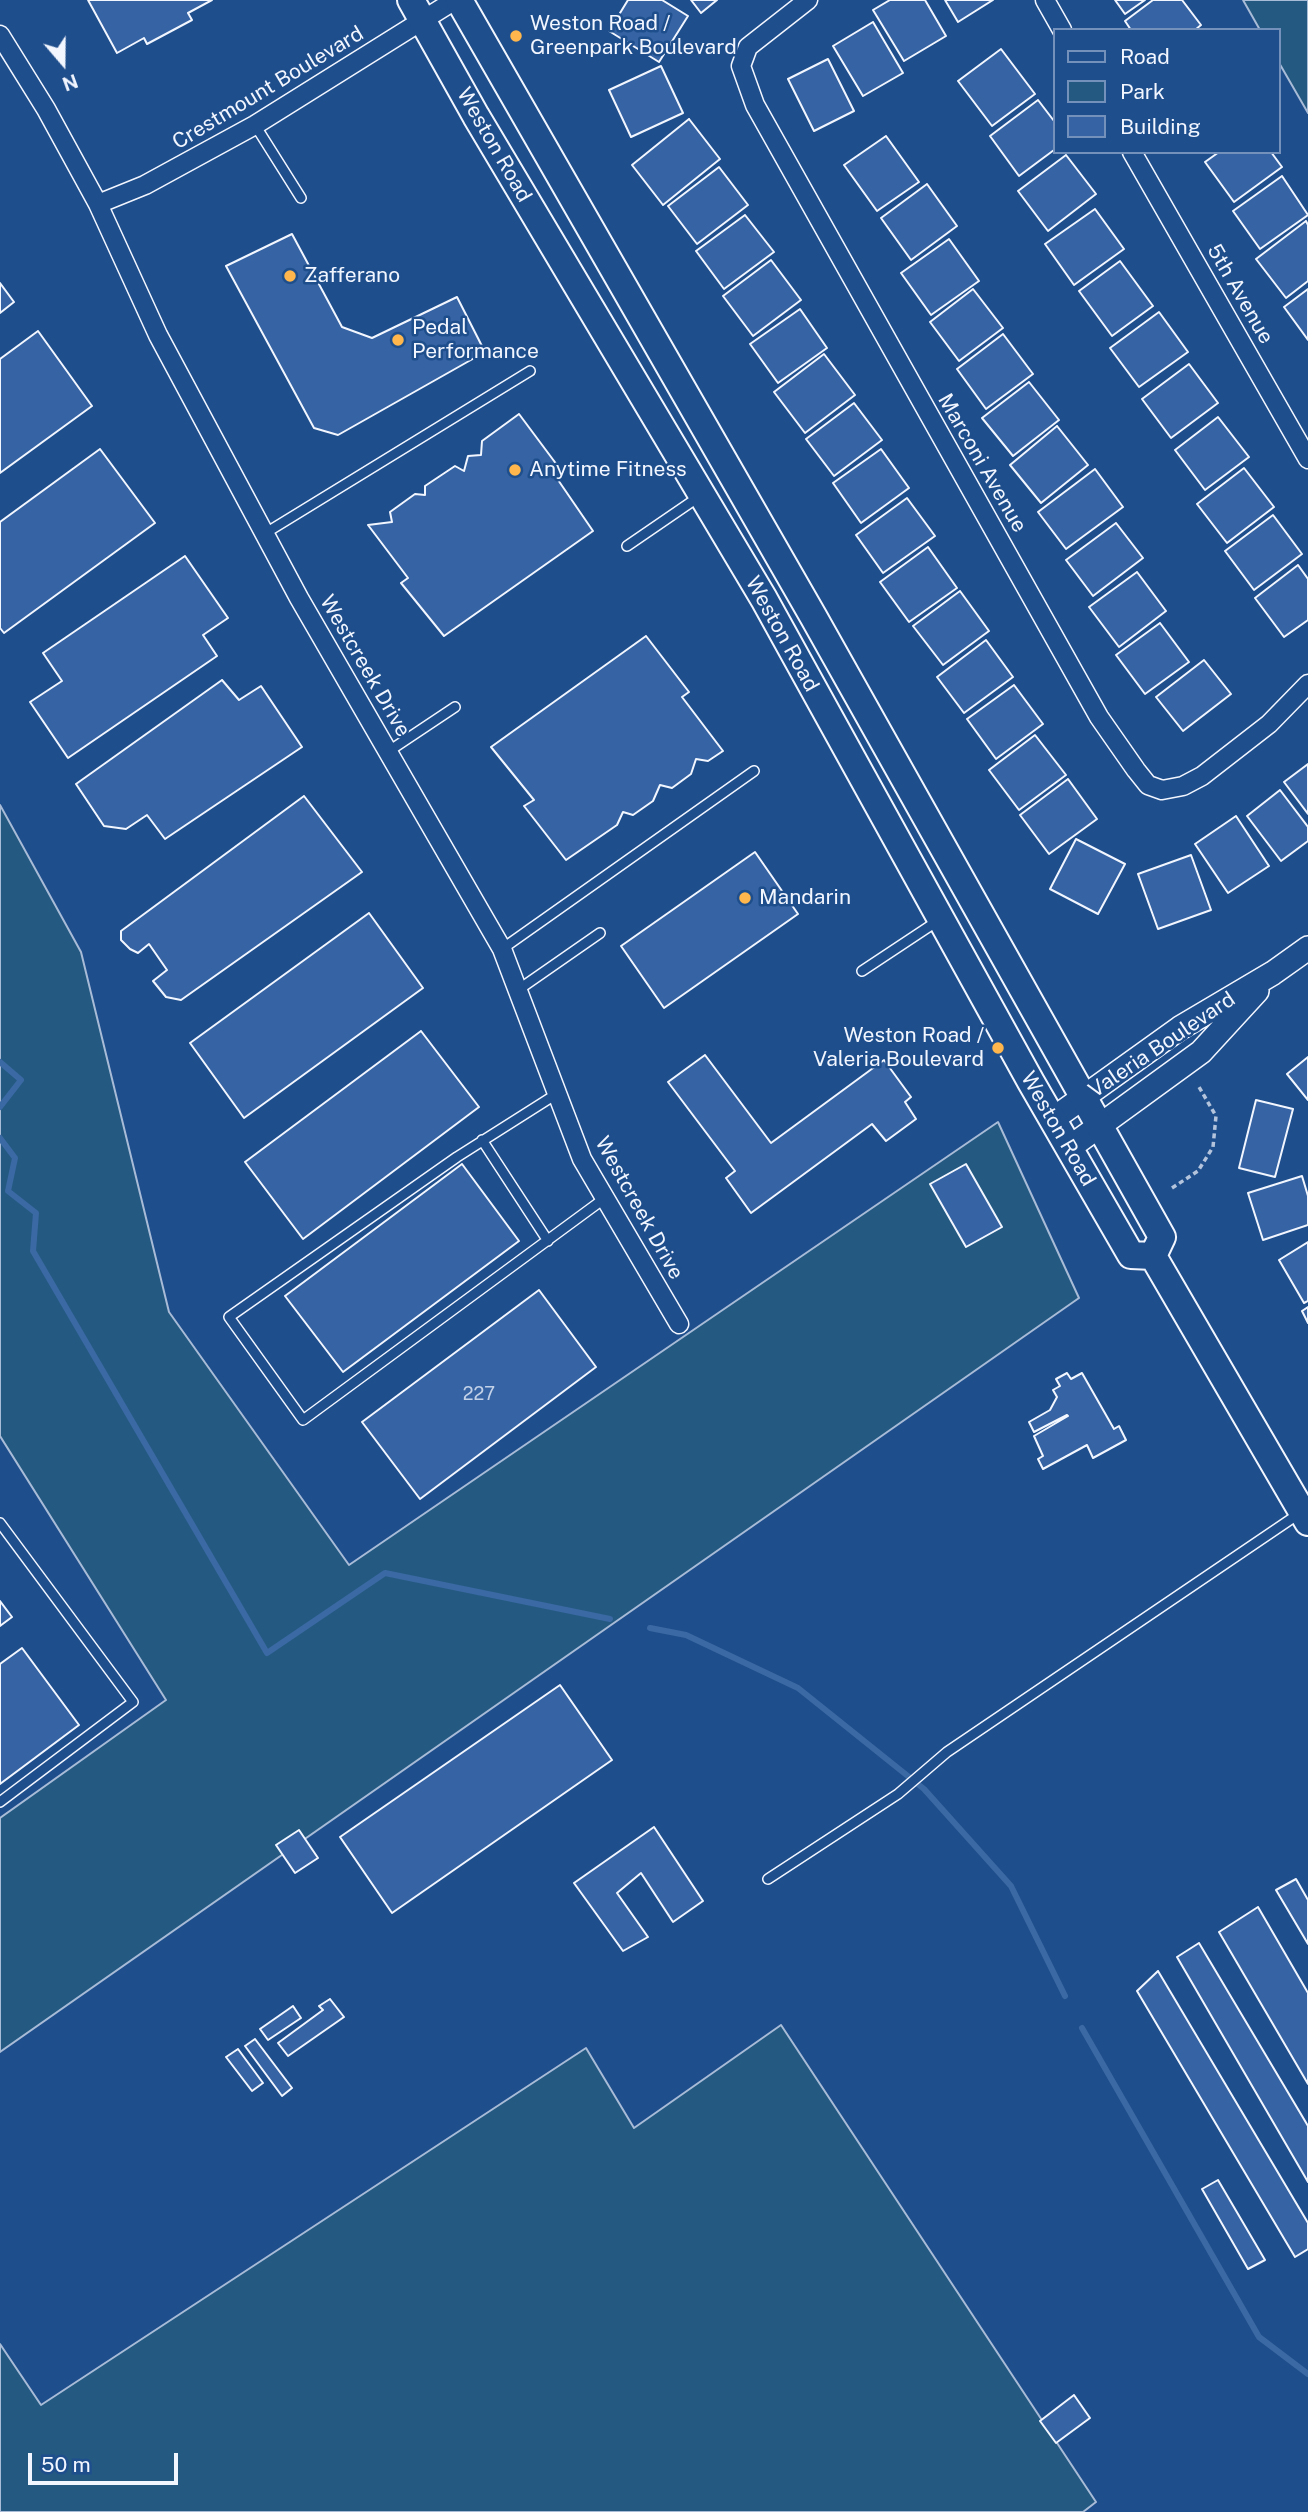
<!DOCTYPE html>
<html>
<head>
<meta charset="utf-8">
<style>
	body { margin:0 }
	#map { position:relative; width:1308px; height:2512px; overflow:hidden; background:#1f4e8c; font-family:"Public Sans",sans-serif }
	canvas { display:block }
	.legend { position:absolute; left:1053px; top:28px; width:228px; height:126px; box-sizing:border-box; background:#1f4e8c; border:2px solid #7391ba; margin:0; padding:9px 12px; list-style:none; font-size:21px; color:#f2f6ff }
	.legend li { display:flex; align-items:center; gap:14px; height:35px }
	.legend b { width:35px; border:2px solid #7391ba }
	.north { position:absolute; left:28px; top:28px; width:70px; height:70px; -webkit-text-stroke:5px #1f4e8c; paint-order:stroke; rotate:160deg; font-size:19px; font-weight:700; line-height:28px; text-align:center; color:#f2f6ff }
	.north::after { content:''; display:block; margin:auto; width:24px; height:32px; background:#f2f6ff; clip-path:polygon(50% 0,100% 100%,50% 72%,0 100%) }
	.scale { position:absolute; left:28px; top:2453px; width:150px; height:32px; box-sizing:border-box; border:4px solid #f2f6ff; border-top:0; padding-left:9px; font-size:21px; line-height:24px; white-space:nowrap; color:#f2f6ff; -webkit-text-stroke:5px #1f4e8c; paint-order:stroke }
</style>
</head>
<body>
<div id="map">
<canvas width="1308" height="2512"></canvas>
<ul class="legend">
<li><b style="height:9px;background:#1f4e8c"></b>Road</li>
<li><b style="height:19px;background:#245a82"></b>Park</li>
<li><b style="height:19px;background:#3563a3"></b>Building</li>
</ul>
<div class="north">N</div>
<div class="scale">50 m</div>
</div>
<script>
const g = document.querySelector('canvas').getContext('2d');
g.lineJoin = 'round';
function paint(path, color) { g.fillStyle = color; g.fill(path, 'evenodd'); }
const toPath = rows => new Path2D(rows.map(r => 'M' + r).join(''));
function strokePath(path, color, width, dash) { g.strokeStyle = color; g.lineWidth = width; g.lineCap = dash ? 'butt' : 'round'; g.setLineDash(dash || []); g.stroke(path); }
function write(font, color, halo, rows, align = 'center') {
  g.font = font + ' "Public Sans",sans-serif'; g.lineWidth = 5; g.setLineDash([]); g.textBaseline = 'middle'; g.strokeStyle = halo; g.fillStyle = color; for (const [text, x, y, turn = 0] of rows) {
    g.save(); g.translate(x, y); g.rotate((+turn || 0) * Math.PI / 180); g.textAlign = isNaN(turn) ? turn : align; if (halo) g.strokeText(text, 0, 0); g.fillText(text, 0, 0); g.restore();
  }
}
const green = toPath([
	[1243,0,1308,0,1308,113,1278,61,1278,30,1260,30,1243,0],
	[0,805,81,952,169,1312,349,1565,998,1122,1079,1298,0,2052,0,1818,166,1700,0,1436,0,805],
	[781,2025,1096,2502,1083,2512,0,2512,0,2344,41,2405,586,2048,634,2128,781,2025]
]);
paint(green, '#245a82');
strokePath(green, '#a8bbd7', 2);
strokePath(toPath([
	[0,1062,21,1080,0,1107],
	[0,1138,15,1158,8,1191,36,1213,33,1251,267,1653,385,1573,610,1619],
	[650,1628,686,1635,798,1688,924,1789,1011,1886,1065,1996],
	[1082,2028,1259,2337,1308,2374]
]), '#3b69a3', 6);
const building = toPath([
	[88,0,212,0,188,13,192,20,147,44,144,38,117,53,88,0],
	[628,0,662,0,688,16,659,62,609,31,628,0],
	[691,0,717,0,701,13,691,0],
	[890,0,925,0,946,36,904,61,873,10,890,0],
	[945,0,993,0,958,22,945,0],
	[1115,0,1145,0,1125,14,1115,0],
	[1153,0,1182,0,1201,25,1195,30,1131,30,1125,21,1153,0],
	[873,22,903,73,863,96,833,46,873,22],
	[1001,49,1035,94,992,126,958,81,1001,49],
	[828,59,854,111,814,131,788,79,828,59],
	[661,66,683,113,631,137,609,90,661,66],
	[1038,100,1054,121,1054,150,1019,176,990,136,1038,100],
	[689,119,720,159,663,205,632,165,689,119],
	[886,136,919,182,877,211,844,165,886,136],
	[1219,152,1271,152,1282,167,1234,202,1205,162,1219,152],
	[1066,155,1096,194,1048,231,1018,191,1066,155],
	[719,167,748,205,697,244,668,206,719,167],
	[1282,176,1308,215,1260,249,1233,211,1282,176],
	[927,184,957,226,911,260,881,218,927,184],
	[1095,209,1124,249,1074,285,1045,244,1095,209],
	[745,215,774,252,724,289,696,251,745,215],
	[1306,221,1308,225,1308,281,1286,298,1256,259,1306,221],
	[292,234,342,327,372,338,457,297,485,352,338,435,314,428,226,266,292,234],
	[949,239,979,281,931,315,901,273,949,239],
	[771,260,801,300,753,336,723,296,771,260],
	[1120,261,1153,306,1112,336,1079,291,1120,261],
	[0,283,14,302,0,313,0,283],
	[973,289,1003,328,959,361,930,322,973,289],
	[1308,289,1308,340,1284,307,1308,289],
	[800,309,827,348,778,383,750,344,800,309],
	[1159,312,1188,352,1139,387,1110,348,1159,312],
	[38,331,92,406,0,473,0,359,38,331],
	[1003,334,1033,374,986,409,957,369,1003,334],
	[824,354,855,395,805,433,774,392,824,354],
	[1189,364,1218,403,1171,438,1142,399,1189,364],
	[1029,382,1059,420,1013,456,982,418,1029,382],
	[854,403,882,440,834,476,806,439,854,403],
	[519,414,563,473,556,477,593,531,444,636,401,583,408,578,368,525,392,522,390,512,415,494,425,495,425,486,455,466,464,471,468,456,481,455,482,441,519,414],
	[1218,417,1249,457,1205,490,1175,450,1218,417],
	[1057,426,1088,465,1041,503,1010,465,1057,426],
	[100,449,155,523,4,633,0,628,0,522,100,449],
	[881,449,909,488,861,523,833,483,881,449],
	[1244,468,1274,507,1227,543,1197,504,1244,468],
	[1095,469,1123,507,1066,549,1038,512,1095,469],
	[907,498,935,536,883,573,856,535,907,498],
	[1273,515,1302,554,1254,590,1225,551,1273,515],
	[1116,523,1143,558,1093,596,1066,560,1116,523],
	[928,547,957,588,909,622,880,582,928,547],
	[185,556,228,618,203,635,217,656,68,758,30,702,62,681,43,653,185,556],
	[1298,565,1308,579,1308,620,1284,637,1255,598,1298,565],
	[1137,572,1166,611,1119,647,1089,607,1137,572],
	[960,591,989,631,943,665,913,626,960,591],
	[1160,623,1189,662,1145,694,1116,655,1160,623],
	[646,636,689,692,682,697,723,751,708,761,696,759,691,774,672,788,660,785,653,801,633,815,623,812,617,825,566,860,524,806,534,800,491,747,646,636],
	[986,640,1013,677,964,713,937,677,986,640],
	[1204,660,1231,694,1183,731,1156,697,1204,660],
	[222,680,239,700,261,686,302,747,165,839,147,815,126,829,104,826,76,784,222,680],
	[1014,685,1043,724,996,759,967,719,1014,685],
	[1035,735,1066,775,1019,810,989,770,1035,735],
	[1308,764,1308,814,1284,782,1308,764],
	[1068,779,1097,819,1049,854,1020,815,1068,779],
	[1280,790,1308,827,1308,841,1281,861,1247,816,1280,790],
	[304,796,362,872,181,1000,166,997,153,981,167,970,149,944,138,953,130,949,121,940,121,931,304,796],
	[1236,816,1269,866,1228,893,1195,844,1236,816],
	[1076,839,1125,864,1098,914,1050,889,1076,839],
	[755,852,798,914,664,1008,621,946,755,852],
	[1191,855,1211,910,1158,929,1138,874,1191,855],
	[369,913,423,988,244,1118,190,1043,369,913],
	[421,1031,479,1107,303,1239,245,1162,421,1031],
	[705,1055,771,1143,884,1060,911,1097,905,1102,916,1119,886,1141,872,1124,751,1213,726,1178,735,1171,668,1082,705,1055],
	[1308,1057,1308,1100,1287,1074,1308,1057],
	[1256,1100,1293,1109,1275,1177,1239,1168,1256,1100],
	[462,1164,519,1241,343,1372,285,1296,462,1164],
	[966,1164,1002,1227,966,1247,930,1184,966,1164],
	[1302,1176,1308,1196,1308,1225,1263,1240,1248,1193,1302,1176],
	[1308,1242,1308,1301,1304,1303,1279,1260,1308,1242],
	[539,1290,596,1367,420,1499,362,1422,539,1290],
	[1308,1307,1308,1323,1302,1311,1308,1307],
	[1067,1373,1071,1379,1082,1373,1114,1429,1119,1426,1126,1440,1093,1458,1087,1445,1043,1469,1038,1459,1043,1456,1034,1436,1068,1416,1067,1415,1034,1432,1029,1422,1050,1410,1057,1397,1053,1390,1060,1386,1056,1379,1067,1373],
	[0,1601,12,1617,0,1626,0,1601],
	[22,1648,79,1725,0,1784,0,1664,22,1648],
	[560,1685,612,1760,392,1913,340,1837,560,1685],
	[654,1827,703,1901,673,1922,641,1873,617,1893,648,1937,623,1951,574,1883,654,1827],
	[299,1830,318,1858,295,1873,276,1845,299,1830],
	[1296,1879,1308,1900,1308,1944,1276,1890,1296,1879],
	[1258,1907,1308,1993,1308,2084,1219,1932,1258,1907],
	[1199,1943,1308,2126,1308,2182,1177,1957,1199,1943],
	[1158,1971,1308,2223,1308,2249,1295,2257,1137,1991,1158,1971],
	[330,1999,344,2017,288,2056,278,2043,323,2010,319,2006,330,1999],
	[293,2006,301,2018,268,2040,260,2029,293,2006],
	[255,2039,292,2088,282,2096,245,2046,255,2039],
	[238,2049,263,2083,252,2091,226,2057,238,2049],
	[1218,2180,1265,2260,1248,2269,1202,2189,1218,2180],
	[1074,2395,1090,2418,1056,2443,1040,2421,1074,2395]
]);
paint(building, '#3563a3');
strokePath(building, '#f2f6ff', 2);
const service = toPath([
	[255,125,301,198],
	[264,534,530,371],
	[627,546,700,496],
	[389,751,455,707],
	[502,949,754,771],
	[862,971,939,920],
	[518,990,600,933],
	[558,1093,457,1157,229,1317,303,1420,605,1198],
	[482,1140,548,1241],
	[0,1523,133,1702,0,1802],
	[768,1879,898,1794,947,1752,1300,1513]
]);
const minor = toPath([
	[808,0,748,47,741,66,755,105,1099,717,1136,770,1148,785,1162,790,1183,786,1202,776,1269,724,1308,684],
	[1045,0,1062,30],
	[0,35,46,109,98,204,158,335,299,598,502,949,582,1159,679,1324],
	[1132,152,1308,459],
	[98,204,145,185,255,125,455,0]
]);
const tertiary = toPath([
	[1053,1119,1180,1028,1273,973,1308,948],
	[1069,1148,1201,1052,1257,991]
]);
const secondary = toPath([
	[411,0,476,116,764,599,1031,1082,1131,1255,1153,1256],
	[459,0,813,616,1162,1237,1153,1256],
	[1153,1256,1308,1522]
]);
strokePath(service, '#f2f6ff', 12);
strokePath(minor, '#f2f6ff', 21);
strokePath(tertiary, '#f2f6ff', 26);
strokePath(secondary, '#f2f6ff', 30);
strokePath(toPath([
	[1172,1188,1198,1171,1213,1147,1216,1116,1199,1087]
]), '#b3c4dc', 3.5, [5, 3.5]);
strokePath(service, '#1f4e8c', 9);
strokePath(minor, '#1f4e8c', 18);
strokePath(tertiary, '#1f4e8c', 23);
strokePath(secondary, '#1f4e8c', 26);
for (const [x, y, r, color] of [
	[516,36,7,"#ffb74d"],
	[290,276,7,"#ffb74d"],
	[398,340,7,"#ffb74d"],
	[515,470,7,"#ffb74d"],
	[745,898,7,"#ffb74d"],
	[998,1048,7,"#ffb74d"]
]) { const dot = new Path2D(); dot.arc(x, y, r, 0, 2 * Math.PI); g.fillStyle = color; g.fill(dot); strokePath(dot, '#1f4e8c', 2.5); }
write('18px', '#c3d1e8', null, [
	["227",479,1394]
]);
write('21px', '#f2f6ff', '#1f4e8c', [
	["Weston Road /",530,24],
	["Greenpark Boulevard",530,48],
	["Zafferano",304,276],
	["Pedal",412,328],
	["Performance",412,352],
	["Anytime Fitness",529,470],
	["Mandarin",759,898],
	["Weston Road /",984,1036,"right"],
	["Valeria Boulevard",984,1060,"right"]
], 'left');
write('21px', '#f2f6ff', '#1f4e8c', [
	["Crestmount Boulevard",268,88,-31],
	["Weston Road",494,145,60],
	["5th Avenue",1240,294,60],
	["Marconi Avenue",982,463,60],
	["Weston Road",782,634,61],
	["Westcreek Drive",365,666,60],
	["Valeria Boulevard",1162,1045,-34],
	["Weston Road",1058,1129,60],
	["Westcreek Drive",639,1208,61]
]);
</script>
</body>
</html>
